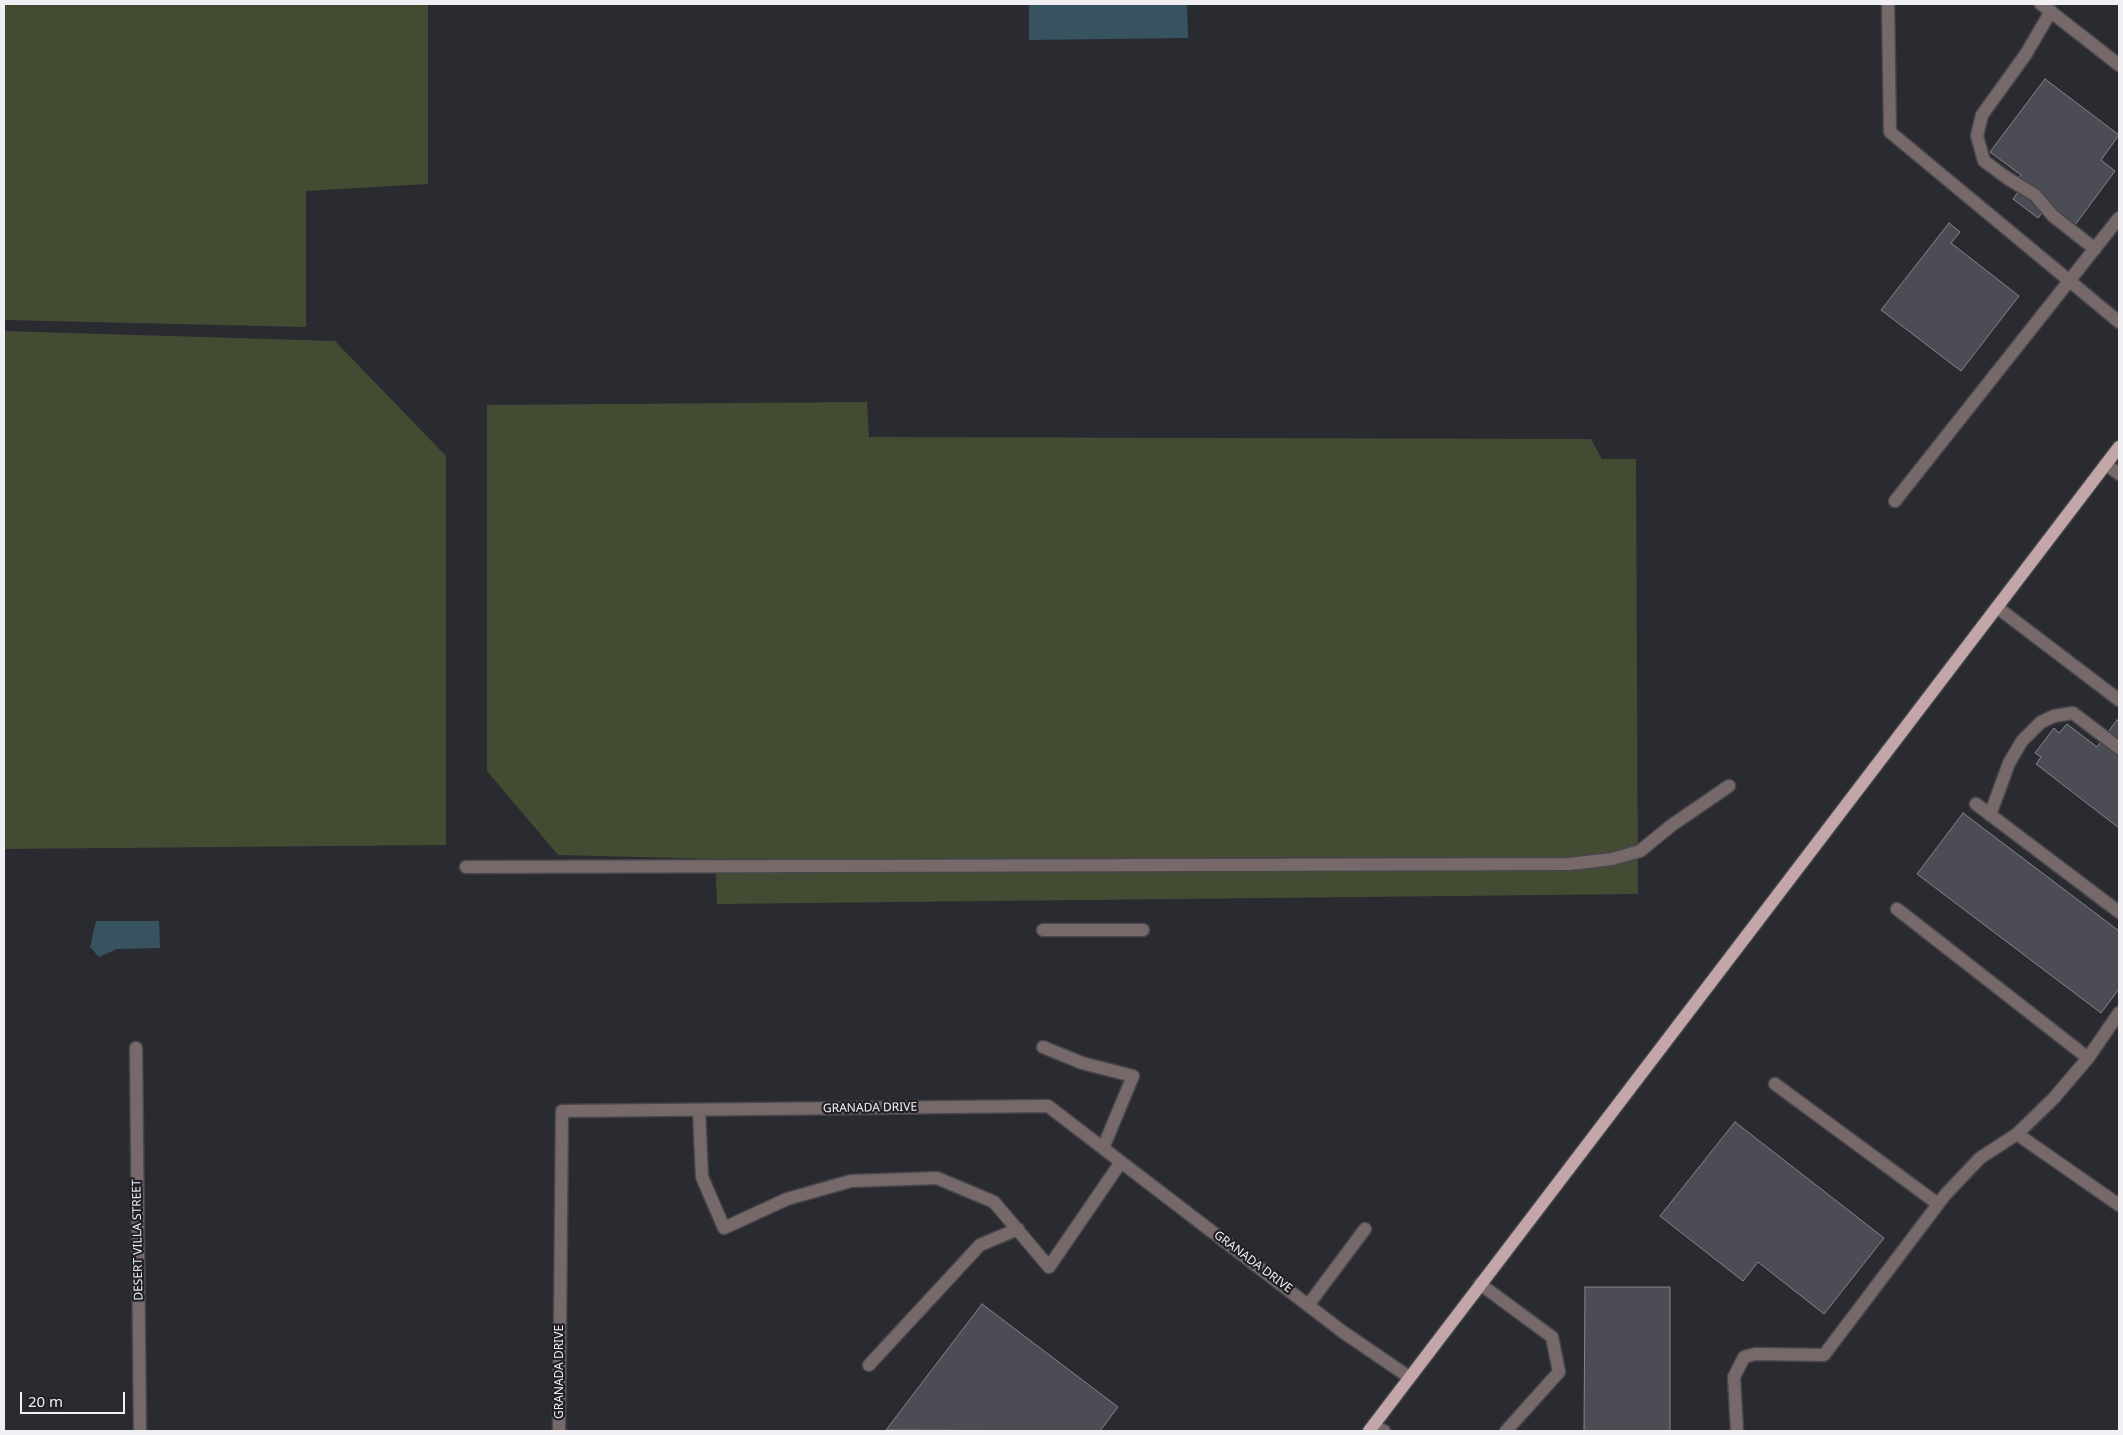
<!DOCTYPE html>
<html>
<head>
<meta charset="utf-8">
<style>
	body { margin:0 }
	#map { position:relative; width:2123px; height:1435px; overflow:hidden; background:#2a2a31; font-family:"Noto Sans",sans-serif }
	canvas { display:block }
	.frame { position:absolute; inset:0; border:5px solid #f0f0f4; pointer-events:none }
	.scale { position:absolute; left:20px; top:1392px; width:105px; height:22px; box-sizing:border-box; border:2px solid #f0f0f4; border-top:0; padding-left:6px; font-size:15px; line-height:18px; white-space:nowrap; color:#f0f0f4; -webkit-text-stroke:4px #202027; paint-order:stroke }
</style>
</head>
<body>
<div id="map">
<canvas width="2123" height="1435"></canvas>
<div class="frame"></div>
<div class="scale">20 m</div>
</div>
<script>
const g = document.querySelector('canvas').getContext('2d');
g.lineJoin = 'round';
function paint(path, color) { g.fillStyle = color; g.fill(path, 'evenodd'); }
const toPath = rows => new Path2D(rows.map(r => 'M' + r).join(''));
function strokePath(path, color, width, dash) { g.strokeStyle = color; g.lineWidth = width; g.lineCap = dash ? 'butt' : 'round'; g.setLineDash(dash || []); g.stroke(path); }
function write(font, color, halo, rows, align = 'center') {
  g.font = font + ' "Noto Sans",sans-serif'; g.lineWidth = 4.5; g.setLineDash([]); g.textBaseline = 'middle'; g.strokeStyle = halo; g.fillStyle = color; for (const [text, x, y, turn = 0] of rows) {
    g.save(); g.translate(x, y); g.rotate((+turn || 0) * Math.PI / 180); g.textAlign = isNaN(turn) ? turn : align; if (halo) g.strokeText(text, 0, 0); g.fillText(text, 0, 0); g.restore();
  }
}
paint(toPath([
	[4,4,428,4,428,184,306,191,306,327,4,320],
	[4,331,335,341,446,456,446,845,4,849],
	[867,402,869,437,1591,439,1602,459,1636,459,1638,894,717,904,715,859,558,855,487,771,487,405]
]), '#434b33');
paint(toPath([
	[1029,4,1187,4,1188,38,1029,40],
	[96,921,159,921,160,948,117,949,99,957,90,947]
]), '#375360');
const building = toPath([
	[2045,79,2119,135,2101,160,2115,171,2075,225,2048,205,2038,218,2013,199,2023,185,2017,181,2021,175,1990,152,2045,79],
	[1949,223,1960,232,1951,243,2019,296,1961,371,1881,310,1949,223],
	[2117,720,2119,721,2119,828,2036,764,2041,757,2035,753,2054,728,2059,733,2067,724,2097,747,2117,720],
	[1963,813,2119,931,2119,989,2101,1013,1917,874,1963,813],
	[1735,1122,1884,1238,1824,1314,1758,1262,1743,1281,1660,1216,1735,1122],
	[1585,1287,1670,1287,1670,1431,1584,1431,1585,1287],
	[982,1304,1118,1407,1100,1431,886,1430,982,1304]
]);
paint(building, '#4c4d54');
strokePath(building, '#85858d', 1);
const service = toPath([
	[1888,4,1890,132,2119,322],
	[2041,4,2119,65],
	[2051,11,2026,54,1982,115,1977,136,1984,161,2007,178,2035,195,2053,216,2095,249],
	[2107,465,2119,474],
	[1895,501,2119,218],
	[1998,608,2119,700],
	[1976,804,2119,912],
	[1990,815,2009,763,2022,741,2041,722,2054,716,2073,713,2119,748],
	[466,867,1569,864,1612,859,1640,851,1672,825,1729,786],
	[1043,930,1143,930],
	[1043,1047,1082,1063,1133,1076,1103,1148],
	[2088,1058,2119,1013],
	[1775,1084,1938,1204],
	[699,1110,702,1177,724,1228,787,1199,851,1181,937,1178,994,1202,1049,1267,1121,1162],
	[2017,1134,2119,1205],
	[1480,1284,1552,1337,1559,1372,1506,1431],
	[1309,1304,1365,1229],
	[869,1365,980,1245,1018,1229],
	[1373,1426,1384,1431],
	[1737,1431,1734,1377,1744,1357,1755,1354,1824,1355,1945,1195,1980,1158,2017,1134,2054,1098,2088,1058,1897,909]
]);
const minor = toPath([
	[136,1048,140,1431],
	[559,1431,562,1111,1048,1106,1343,1332,1409,1377]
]);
const primary = toPath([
	[1369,1431,2119,447]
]);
strokePath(service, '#46464c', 15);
strokePath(minor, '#46464c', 15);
strokePath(primary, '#46464c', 15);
strokePath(service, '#776969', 12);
strokePath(minor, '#776969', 12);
strokePath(primary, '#c3a6a7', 12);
write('12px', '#f0f0f4', '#202027', [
	["GRANADA DRIVE",870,1108,-1],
	["DESERT VILLA STREET",138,1240,-91],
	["GRANADA DRIVE",1253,1262,37],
	["GRANADA DRIVE",560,1372,-90]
]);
</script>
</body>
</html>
